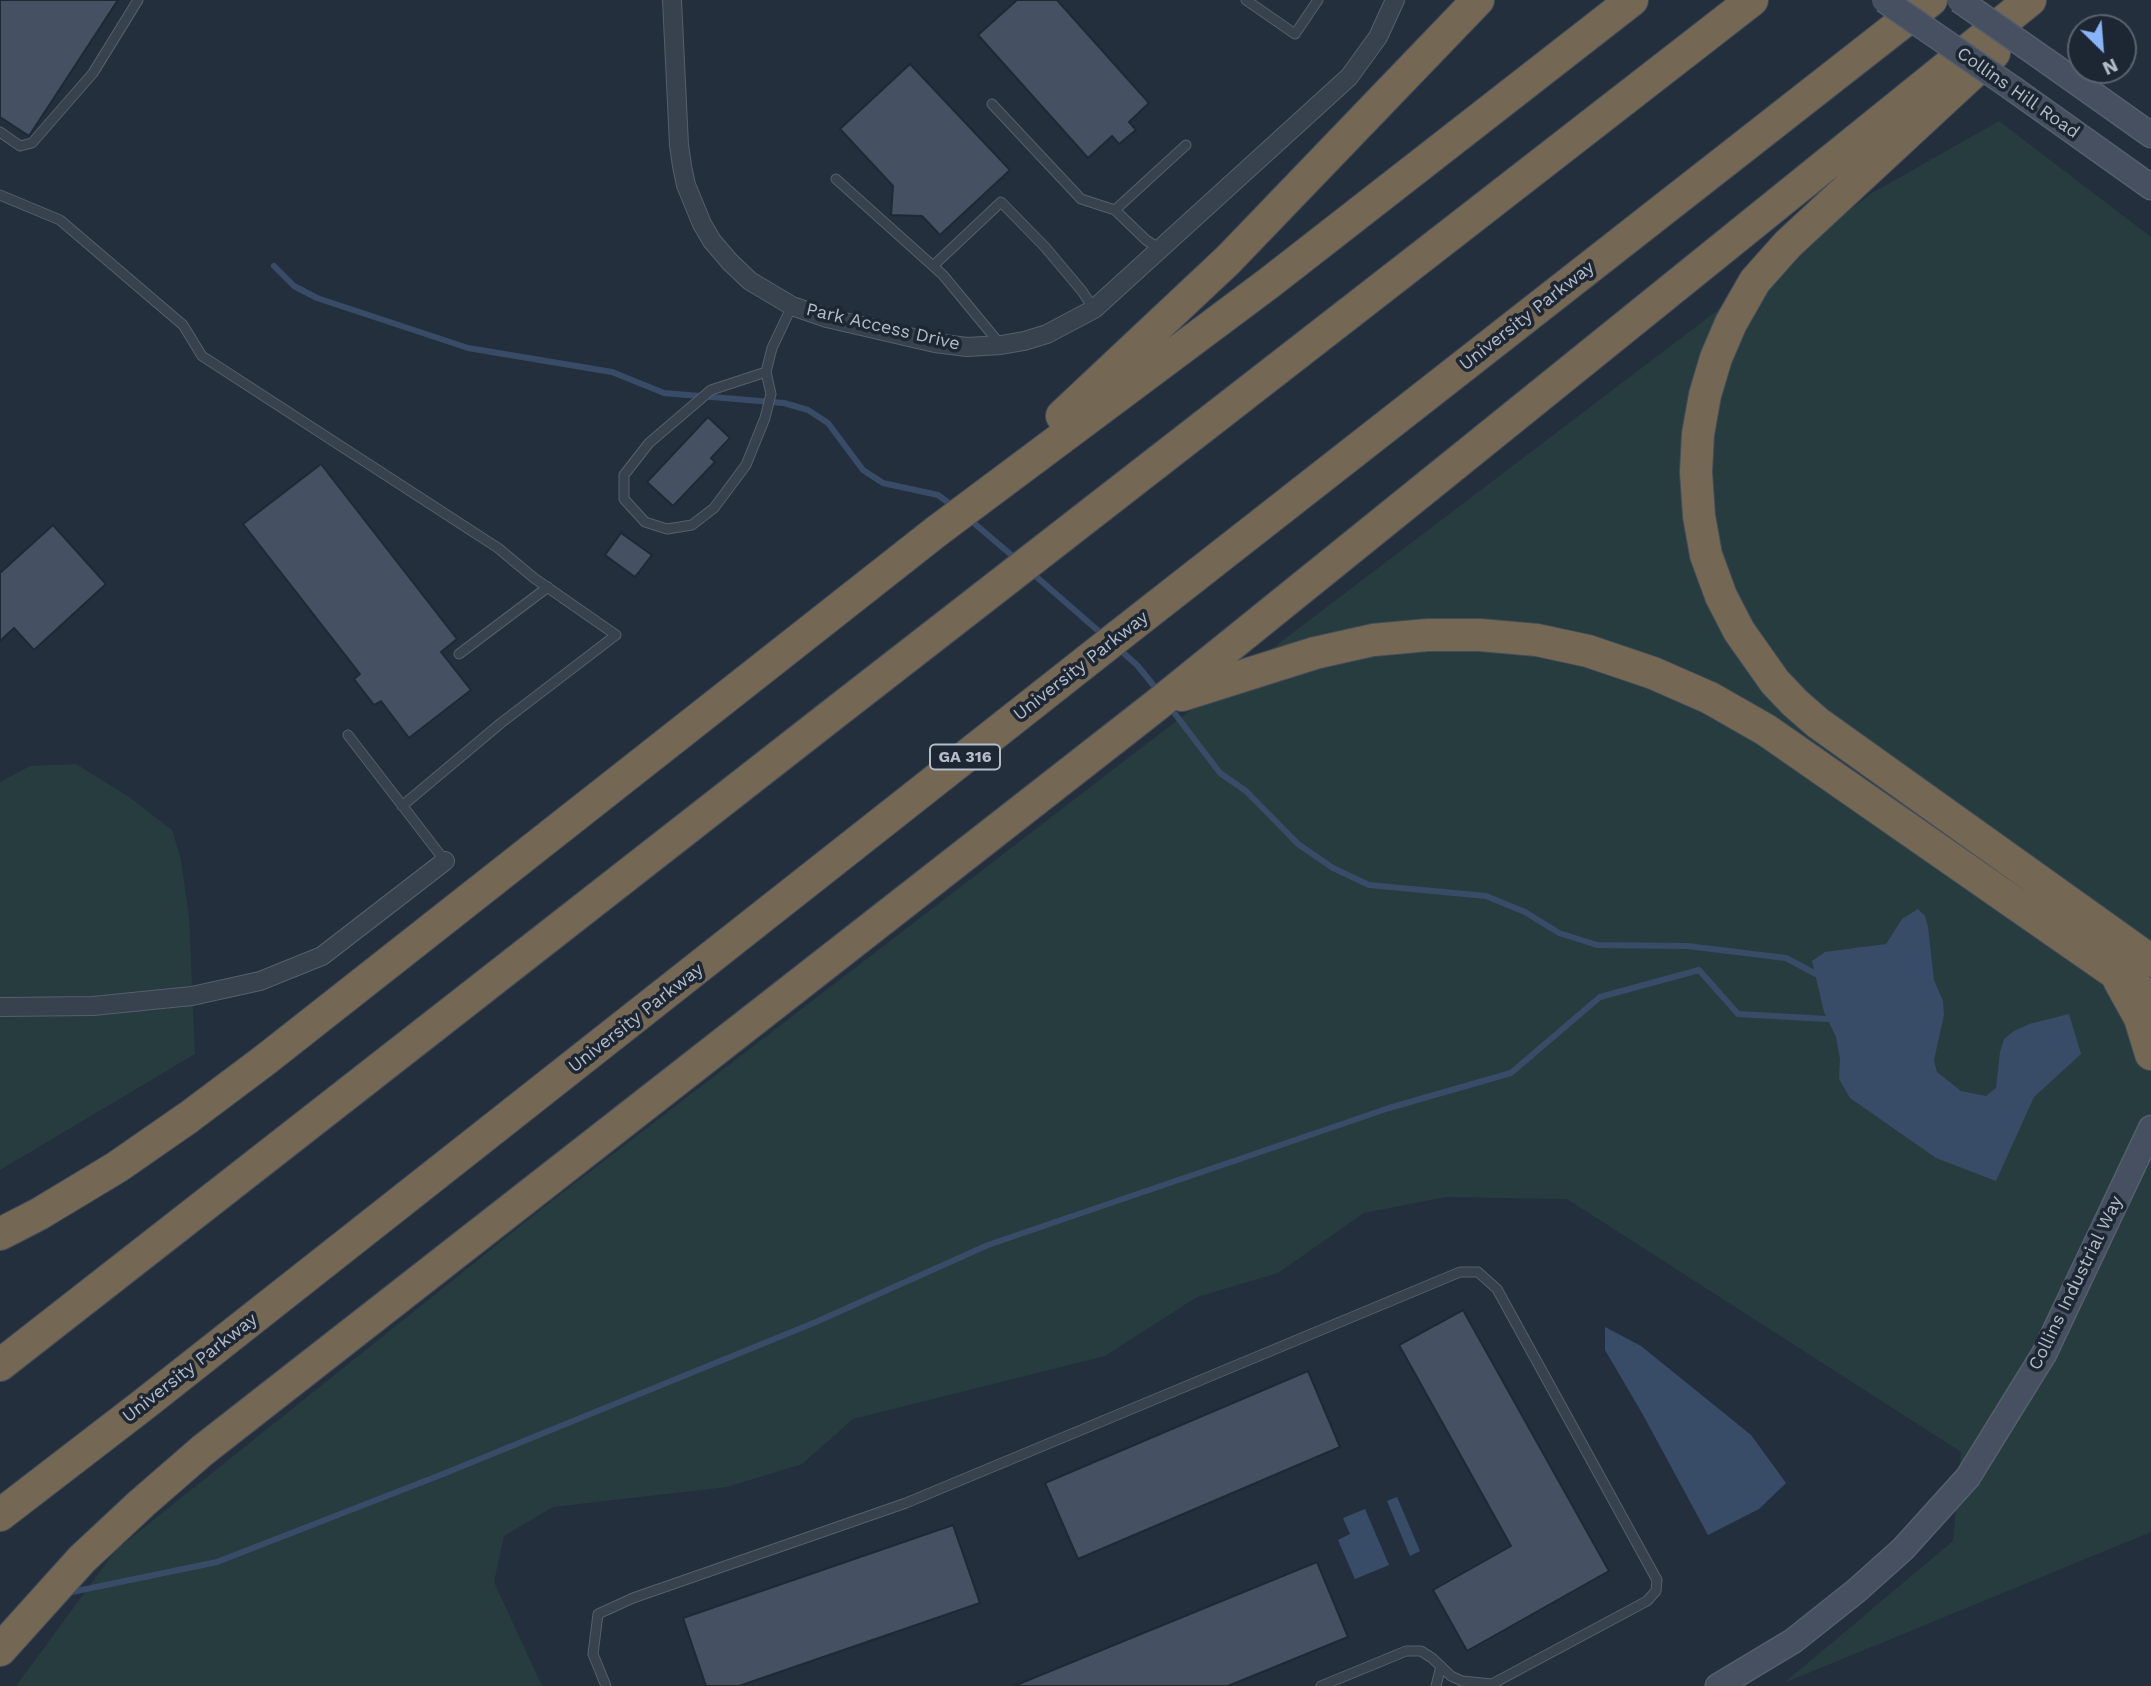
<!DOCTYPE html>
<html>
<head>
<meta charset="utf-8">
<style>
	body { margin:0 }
	#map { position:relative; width:2151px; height:1686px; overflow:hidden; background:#242f3e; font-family:"Work Sans",sans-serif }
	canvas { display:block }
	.north { position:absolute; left:2067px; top:14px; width:70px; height:70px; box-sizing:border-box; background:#1d2633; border:2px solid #59626f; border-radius:50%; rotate:155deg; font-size:19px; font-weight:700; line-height:28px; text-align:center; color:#b4bcc9 }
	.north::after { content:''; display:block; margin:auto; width:24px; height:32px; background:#8ab4f8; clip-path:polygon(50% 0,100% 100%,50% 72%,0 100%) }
</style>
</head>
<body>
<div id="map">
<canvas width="2151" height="1686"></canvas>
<div class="north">N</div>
</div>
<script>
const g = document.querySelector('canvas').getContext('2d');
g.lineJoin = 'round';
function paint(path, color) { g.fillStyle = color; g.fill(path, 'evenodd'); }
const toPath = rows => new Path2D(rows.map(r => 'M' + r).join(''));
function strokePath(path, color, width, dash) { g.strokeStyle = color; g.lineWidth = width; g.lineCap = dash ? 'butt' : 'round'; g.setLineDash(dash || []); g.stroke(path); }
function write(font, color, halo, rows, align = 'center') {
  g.font = font + ' "Work Sans",sans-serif'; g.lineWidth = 7; g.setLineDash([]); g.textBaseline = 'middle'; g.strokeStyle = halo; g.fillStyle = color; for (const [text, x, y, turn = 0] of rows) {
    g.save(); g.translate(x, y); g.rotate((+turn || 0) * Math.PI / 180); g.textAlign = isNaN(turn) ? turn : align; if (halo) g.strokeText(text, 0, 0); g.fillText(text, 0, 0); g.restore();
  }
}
paint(toPath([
	[1999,121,2151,237,2151,1532,1784,1683,1953,1541,1961,1452,1567,1199,1446,1197,1364,1213,1278,1273,1197,1297,1105,1356,853,1419,802,1464,727,1487,553,1507,504,1536,494,1582,542,1686,16,1686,116,1550,548,1204,1145,745,1872,193],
	[76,764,129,797,172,830,181,860,189,917,195,1054,0,1170,0,782,30,766]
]), '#263c3f');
paint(toPath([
	[1918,909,1925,916,1928,927,1934,980,1943,1001,1944,1015,1934,1060,1937,1072,1961,1091,1986,1096,1996,1088,2000,1052,2004,1039,2014,1031,2029,1024,2069,1014,2081,1054,2034,1097,1996,1181,1936,1158,1850,1098,1839,1079,1840,1059,1836,1037,1824,1012,1812,961,1825,952,1886,944,1902,919],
	[1605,1327,1641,1346,1751,1435,1786,1483,1759,1509,1708,1535,1642,1413,1605,1350],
	[1397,1497,1420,1551,1410,1556,1387,1501],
	[1365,1509,1389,1565,1355,1579,1338,1540,1350,1534,1343,1518]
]), '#394c67');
strokePath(toPath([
	[274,266,294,286,317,298,468,348,612,372,664,393,784,403,808,410,828,423,863,470,883,483,938,495,954,507],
	[968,518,1016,559],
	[1032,573,1103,635],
	[1119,649,1137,665,1159,692],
	[1169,706,1220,773,1246,791,1298,844,1333,868,1369,885,1486,896,1525,912,1559,933,1597,945,1687,946,1786,958,1816,974],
	[67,1593,217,1562,443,1474,816,1322,988,1245,1389,1108,1511,1073,1600,997,1699,970,1738,1014,1828,1019]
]), '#394c67', 6);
const building = toPath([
	[0,0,118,0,29,136,0,117,0,0],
	[1017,0,1057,0,1149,103,1129,122,1136,130,1119,144,1112,136,1088,158,978,35,1017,0],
	[910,64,1010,170,940,235,922,216,891,215,893,186,840,129,910,64],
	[708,417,730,438,711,458,715,462,673,506,647,482,708,417],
	[321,464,457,639,441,652,471,690,409,738,381,701,374,705,354,679,360,674,243,524,321,464],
	[53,525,106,584,34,650,14,628,0,641,0,573,53,525],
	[621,533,652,555,635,577,605,555,621,533],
	[1463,1310,1609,1571,1467,1651,1433,1590,1511,1546,1399,1345,1463,1310],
	[1308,1371,1340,1447,1078,1559,1045,1483,1308,1371],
	[953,1525,980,1603,739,1686,706,1686,683,1618,953,1525],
	[1317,1562,1348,1637,1228,1686,1014,1686,1317,1562]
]);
paint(building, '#455162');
strokePath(building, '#1f2835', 2);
const lane = toPath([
	[1246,0,1295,34,1318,0],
	[992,104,1081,199,1115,210,1146,240,1160,249],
	[0,132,20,146,32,143,93,73,138,0],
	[836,179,943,275,1000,344],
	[0,195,60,220,183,325,202,356,498,548,534,578,616,635,501,723,402,806],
	[1115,210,1186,145],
	[933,266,1001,202,1045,247,1082,291,1094,309],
	[766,372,711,390,649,443,624,475,624,499,645,522,667,529,692,525,714,508,746,465,765,418,771,394,766,372,772,348,792,306],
	[459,654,548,587],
	[348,735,445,861],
	[606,1686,593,1654,598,1614,633,1598,906,1503,1460,1272,1478,1272,1497,1289,1657,1580,1656,1591,1647,1601,1492,1684],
	[1321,1686,1406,1651,1421,1651,1432,1658,1451,1676,1462,1681,1492,1684,1491,1686],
	[1436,1686,1441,1666]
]);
const street = toPath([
	[672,0,679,145,682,166,686,185,702,224,712,241,730,262,750,281,792,306,827,318,935,343,967,347,1001,345,1024,341,1047,334,1094,309,1349,77,1378,37,1395,0],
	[0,1007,93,1006,192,996,260,981,322,956,445,861]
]);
const secondary = toPath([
	[2048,62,2151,135],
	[2012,88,2151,187],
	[1718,1686,1793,1641,1856,1591,1903,1549,1968,1477,2044,1354,2151,1128]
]);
const highway = toPath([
	[1994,53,1788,244,1755,281,1731,323,1716,358,1705,395,1698,434,1696,472,1699,516,1706,555,1721,596,1739,631,1775,682,1795,703,1818,723,2151,961],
	[1062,416,1228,260,1478,0],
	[1182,695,1315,653,1373,640,1428,635,1480,635,1537,640,1588,651,1653,673,1710,698,1766,730,2151,998],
	[2119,980,2140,1018,2151,1054],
	[0,1234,39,1214,117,1167,189,1117,265,1060,937,531,1269,283,1632,0],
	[0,1365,832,715,1752,0],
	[0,1515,143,1405,1116,638,1931,0],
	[0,1650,82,1559,142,1503,203,1450,1158,704,2030,0]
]);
strokePath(lane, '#565f6c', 11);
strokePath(street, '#565f6c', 20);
strokePath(secondary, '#565f6c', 27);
strokePath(highway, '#434c59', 34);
strokePath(lane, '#38414e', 9);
strokePath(street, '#38414e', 18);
strokePath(secondary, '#465061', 24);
strokePath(highway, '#746855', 32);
const secondaryBridge = toPath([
	[1884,0,2012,88],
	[1959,0,2048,62]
]);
strokePath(secondaryBridge, '#565f6c', 27, []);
strokePath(secondaryBridge, '#465061', 24);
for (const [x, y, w] of [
	[965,757,70]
]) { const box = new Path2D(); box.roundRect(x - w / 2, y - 12.5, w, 25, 5); g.fillStyle = '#1d2633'; g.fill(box); strokePath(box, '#b4bcc9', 2); }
write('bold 16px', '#b4bcc9', null, [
	["GA 316",965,757]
]);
write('18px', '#b4bcc9', '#1d2633', [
	["Collins Hill Road",2018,93,35],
	["University Parkway",1527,316,-38],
	["Park Access Drive",883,327,13],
	["University Parkway",1081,666,-38],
	["University Parkway",636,1018,-38],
	["Collins Industrial Way",2076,1283,-64],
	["University Parkway",190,1368,-38]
]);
</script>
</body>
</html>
